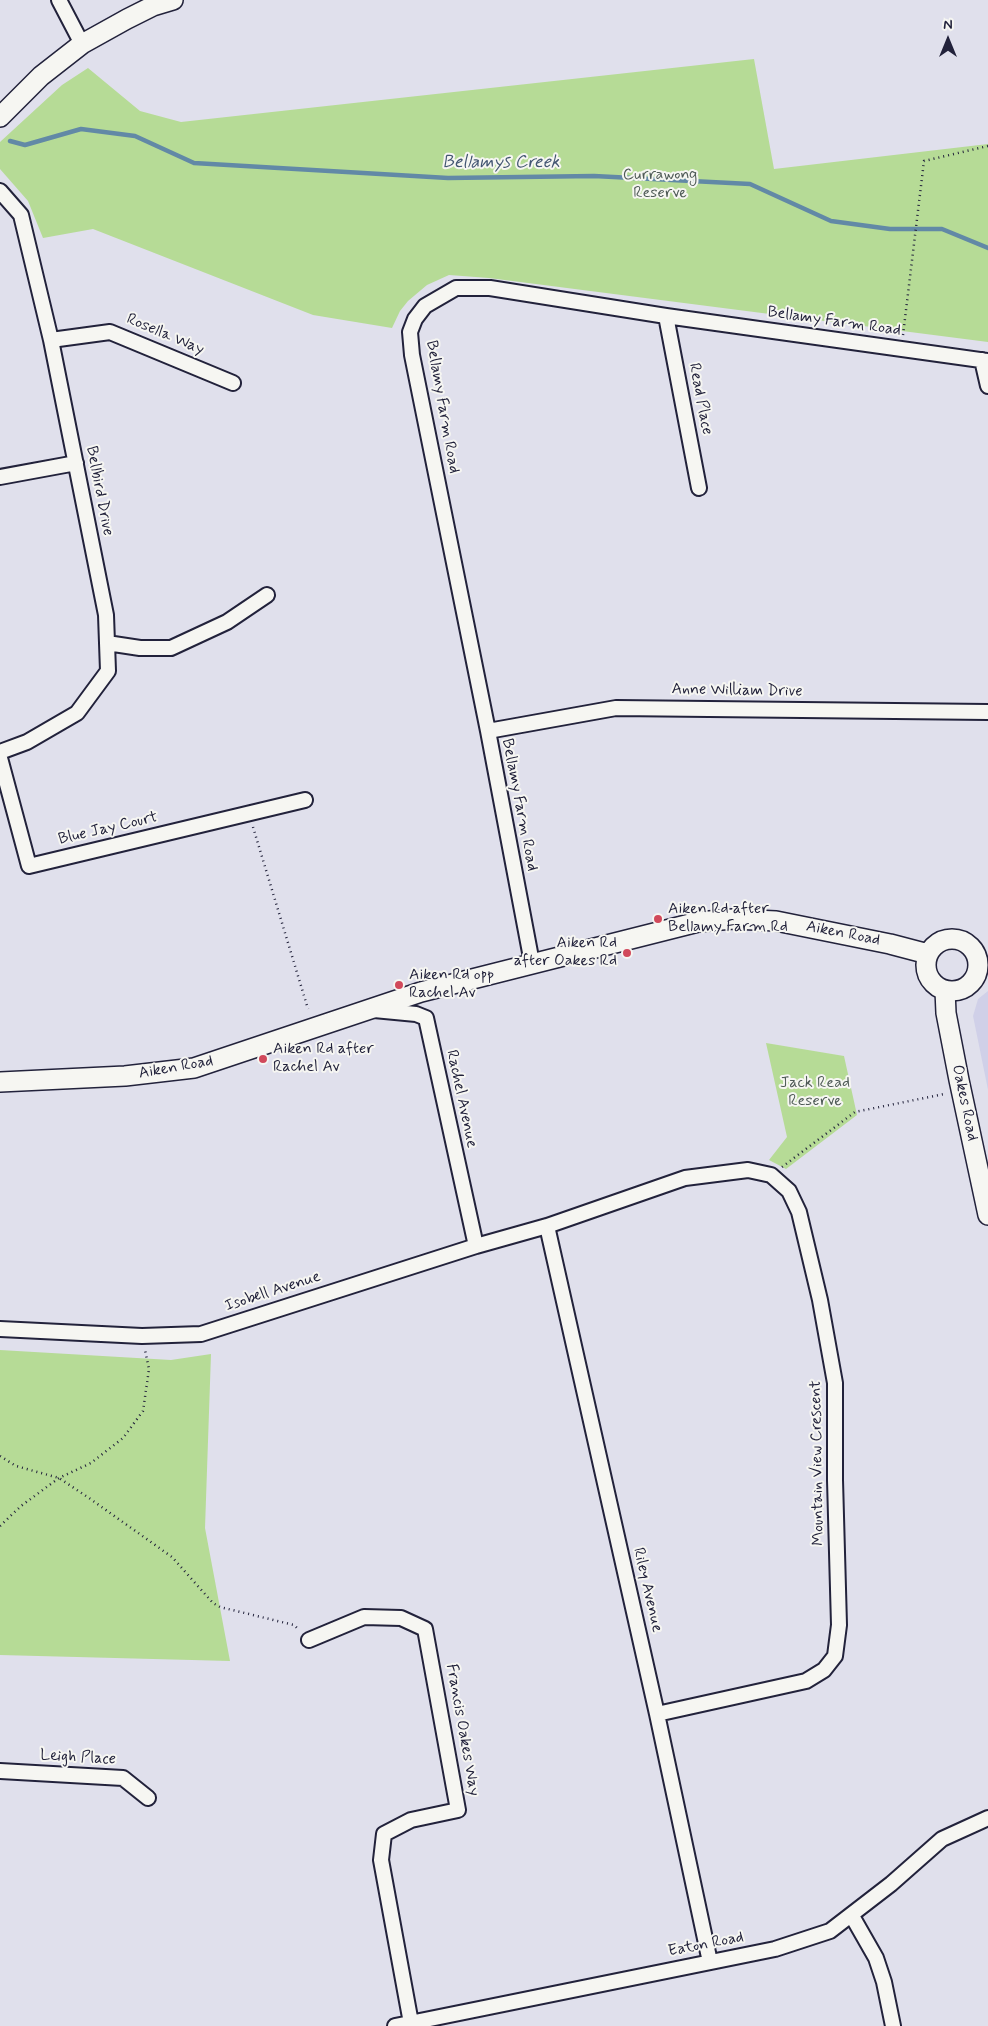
<!DOCTYPE html>
<html>
<head>
<meta charset="utf-8">
<style>
	body { margin:0 }
	#map { position:relative; width:988px; height:2026px; overflow:hidden; background:#e0e0ec; font-family:Mynerve,sans-serif }
	canvas { display:block }
	.north { position:absolute; left:923px; top:15px; width:50px; height:50px; -webkit-text-stroke:4px #f6f6f2; paint-order:stroke; rotate:0deg; font-size:14px; font-weight:700; line-height:20px; text-align:center; color:#22223b }
	.north::after { content:''; display:block; margin:auto; width:18px; height:22px; background:#22223b; clip-path:polygon(50% 0,100% 100%,50% 72%,0 100%) }
</style>
</head>
<body>
<div id="map">
<canvas width="988" height="2026"></canvas>
<div class="north">N</div>
</div>
<script>
const g = document.querySelector('canvas').getContext('2d');
g.lineJoin = 'round';
function paint(path, color) { g.fillStyle = color; g.fill(path, 'evenodd'); }
const toPath = rows => new Path2D(rows.map(r => 'M' + r).join(''));
function strokePath(path, color, width, dash) { g.strokeStyle = color; g.lineWidth = width; g.lineCap = dash ? 'butt' : 'round'; g.setLineDash(dash || []); g.stroke(path); }
function write(font, color, halo, rows, align = 'center') {
  g.font = font + ' Mynerve,sans-serif'; g.lineWidth = 4; g.setLineDash([]); g.textBaseline = 'middle'; g.strokeStyle = halo; g.fillStyle = color; for (const [text, x, y, turn = 0] of rows) {
    g.save(); g.translate(x, y); g.rotate((+turn || 0) * Math.PI / 180); g.textAlign = isNaN(turn) ? turn : align; if (halo) g.strokeText(text, 0, 0); g.fillText(text, 0, 0); g.restore();
  }
}
paint(toPath([
	[988,991,988,1090,973,1016,978,999]
]), '#d0d0e8');
paint(toPath([
	[754,59,774,169,988,144,988,342,489,278,449,275,427,285,408,301,400,311,392,328,313,315,93,229,43,238,28,201,0,169,0,142,62,85,88,68,140,111,181,122],
	[766,1043,844,1056,857,1115,786,1169,769,1160,787,1137],
	[0,1350,171,1360,211,1354,205,1528,230,1661,0,1655]
]), '#b6db96');
strokePath(toPath([
	[10,141,25,145,81,129,135,136,194,163,448,178,594,176,750,184,831,221,890,229,942,229,988,248]
]), '#6289a6', 4.5);
const street = toPath([
	[59,0,82,44],
	[0,191,21,215,51,340,106,615,108,671,77,713,27,742,0,752],
	[666,316,699,488],
	[51,340,110,332,233,383],
	[982,360,988,386],
	[0,477,76,463],
	[107,643,140,648,171,648,227,622,267,595],
	[488,731,616,708,988,712],
	[0,758,29,866,305,800],
	[532,963,488,731,412,355,410,332,415,319,425,306,456,288,490,288,666,316,988,361],
	[374,1010,416,1014,426,1018,476,1246],
	[547,1226,657,1714,710,1962],
	[0,1329,142,1336,201,1334,476,1246,547,1226,685,1178,748,1170,771,1175,789,1191,799,1212,820,1300,835,1383,835,1480,839,1625,835,1656,824,1670,806,1681,657,1714],
	[309,1640,364,1617,401,1618,425,1629,458,1810,411,1820,384,1834,381,1860,411,2023],
	[0,1771,123,1778,148,1798],
	[852,1916,876,1958,884,1982,893,2026],
	[395,2026,775,1949,830,1931,891,1884,942,1839,988,1818]
]);
const secondary = toPath([
	[0,117,41,76,82,44,127,19,153,6,173,0],
	'926 965a26 26 0 1 1 52 0a26 26 0 1 1-52 0Z',
	[945,990,946,1013,959,1080,988,1215],
	[0,1082,125,1076,194,1068,421,992,698,922,733,919,776,921,890,944,928,954]
]);
strokePath(street, '#22223b', 18);
strokePath(secondary, '#22223b', 22);
strokePath(toPath([
	[903,335,924,161,988,146],
	[253,827,308,1009],
	[782,1167,855,1112,944,1094],
	[0,1456,16,1466,59,1478,89,1498,172,1557,213,1603,220,1607,294,1625,299,1630],
	[0,1526,21,1506,59,1478,91,1463,123,1438,143,1411,149,1369,145,1350]
]), '#22223b', 2.5, [1, 4]);
strokePath(street, '#f6f6f2', 14);
strokePath(secondary, '#f6f6f2', 19);
for (const [x, y, r, color] of [
	[658,919,5,"#d1495b"],
	[627,953,5,"#d1495b"],
	[399,985,5,"#d1495b"],
	[263,1059,5,"#d1495b"]
]) { const dot = new Path2D(); dot.arc(x, y, r, 0, 2 * Math.PI); g.fillStyle = color; g.fill(dot); strokePath(dot, '#f6f6f2', 2); }
write('16px', '#4e5a56', '#f6f6f2', [
	["Currawong",660,176],
	["Reserve",660,194],
	["Jack Read",815,1084],
	["Reserve",815,1102]
]);
write('16px', '#22223b', '#f6f6f2', [
	["Bellamy Farm Road",834,322,8],
	["Rosella Way",165,335,23],
	["Read Place",700,399,79],
	["Bellamy Farm Road",442,407,80],
	["Bellbird Drive",99,491,79],
	["Anne William Drive",737,691,1],
	["Bellamy Farm Road",519,805,79],
	["Blue Jay Court",108,829,-13],
	["Aiken Road",843,934,11],
	["Aiken Road",176,1068,-10],
	["Rachel Avenue",461,1099,78],
	["Oakes Road",964,1103,78],
	["Isobell Avenue",273,1292,-18],
	["Mountain View Crescent",818,1463,-91],
	["Riley Avenue",647,1590,77],
	["Francis Oakes Way",462,1730,80],
	["Leigh Place",78,1758,3],
	["Eaton Road",706,1945,-11]
]);
write('16px', '#22223b', '#f6f6f2', [
	["Aiken Rd after",668,910],
	["Bellamy Farm Rd",668,928],
	["Aiken Rd",617,944,"right"],
	["after Oakes Rd",617,962,"right"],
	["Aiken Rd opp",409,976],
	["Rachel Av",409,994],
	["Aiken Rd after",273,1050],
	["Rachel Av",273,1068]
], 'left');
write('italic 18px', '#425571', '#f6f6f2', [
	["Bellamys Creek",501,163]
]);
</script>
</body>
</html>
